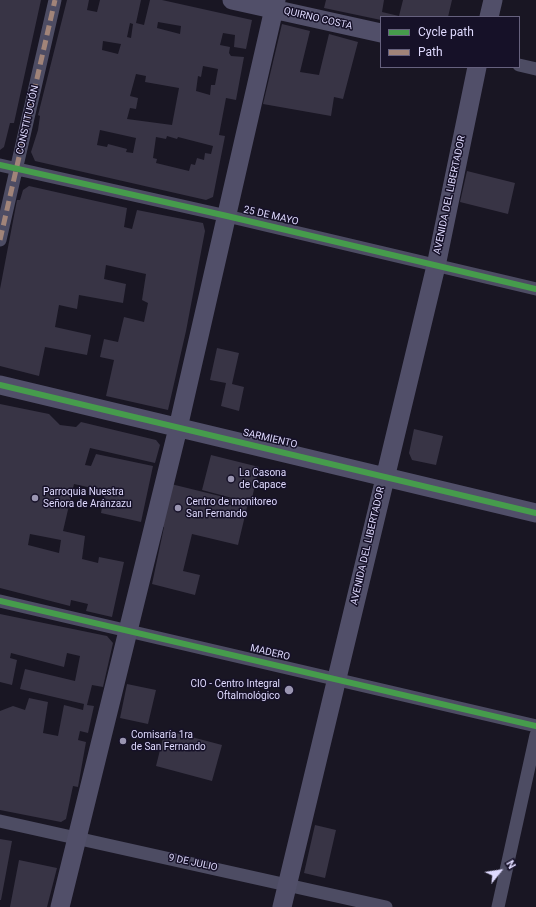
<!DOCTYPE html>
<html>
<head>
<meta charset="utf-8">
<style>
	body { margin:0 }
	#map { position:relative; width:536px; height:907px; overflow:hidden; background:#191623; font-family:Roboto,sans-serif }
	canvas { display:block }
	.legend { position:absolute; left:380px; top:16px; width:140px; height:52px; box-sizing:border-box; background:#161128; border:1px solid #66617e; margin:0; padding:5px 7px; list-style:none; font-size:12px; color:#dfdafe }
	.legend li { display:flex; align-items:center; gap:8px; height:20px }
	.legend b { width:20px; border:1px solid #66617e }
	.north { position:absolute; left:480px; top:851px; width:40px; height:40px; -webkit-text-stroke:3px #161128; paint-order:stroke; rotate:60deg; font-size:11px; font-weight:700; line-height:16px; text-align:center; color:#dfdafe }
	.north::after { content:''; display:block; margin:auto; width:14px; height:18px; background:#dfdafe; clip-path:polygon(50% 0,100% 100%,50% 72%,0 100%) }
</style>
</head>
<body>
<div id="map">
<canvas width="536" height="907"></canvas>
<ul class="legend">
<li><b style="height:5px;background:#469c4c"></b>Cycle path</li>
<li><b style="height:5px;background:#a18479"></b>Path</li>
</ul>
<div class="north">N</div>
</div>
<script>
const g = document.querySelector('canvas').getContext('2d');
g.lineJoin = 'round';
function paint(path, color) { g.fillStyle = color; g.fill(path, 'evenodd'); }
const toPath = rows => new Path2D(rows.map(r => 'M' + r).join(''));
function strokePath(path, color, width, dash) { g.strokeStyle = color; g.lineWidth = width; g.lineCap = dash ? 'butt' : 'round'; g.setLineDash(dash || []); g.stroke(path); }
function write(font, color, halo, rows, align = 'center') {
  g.font = font + ' Roboto,sans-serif'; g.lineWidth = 3; g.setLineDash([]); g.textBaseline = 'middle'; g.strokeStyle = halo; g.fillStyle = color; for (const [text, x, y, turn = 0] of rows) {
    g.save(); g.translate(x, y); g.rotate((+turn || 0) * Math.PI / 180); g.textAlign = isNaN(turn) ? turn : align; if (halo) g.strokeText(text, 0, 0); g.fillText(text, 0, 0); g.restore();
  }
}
paint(toPath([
	[0,0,41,0,14,123,10,123,4,147,0,150],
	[67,0,89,0,87,10,97,12,100,0,141,0,136,23,144,25,150,0,162,0,252,20,246,49,234,47,235,35,223,33,220,45,230,47,229,53,231,56,244,57,236,100,226,98,219,135,225,136,213,197,206,200,35,161,31,152,38,130,40,116,38,115],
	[158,22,181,26,180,34,157,28],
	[130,23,133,24,131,38,127,37],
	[103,41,121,44,118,54,102,50],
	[203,66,218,69,215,85,211,85,210,95,196,91,198,76,201,77],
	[136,74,146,76,145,82,179,88,172,125,127,119,130,108,136,109,138,98,130,96],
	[100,130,136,138,133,153,126,152,127,149,108,144,107,147,97,145],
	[167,136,177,139,178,137,213,146,211,154,205,153,204,160,197,158,195,165,191,164,189,171,156,163,157,159,153,158,156,137,166,139],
	[326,0,384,0,382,12,399,16,403,0,452,0,448,17,381,17,381,20,324,8],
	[282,24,310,31,300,72,319,75,329,34,358,42,343,99,334,97,331,116,263,104],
	[467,171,515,183,508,214,460,202],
	[29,186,127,208,124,227,132,229,137,210,203,223,205,231,186,331,168,410,106,396,114,360,100,357,104,339,118,342,124,317,144,322,148,303,142,300,146,274,106,265,104,279,126,284,123,303,79,295,77,309,59,305,55,327,91,335,87,355,45,347,39,376,0,366,0,289,17,200,20,200,23,190],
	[217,348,239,353,232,384,244,387,239,411,221,406,226,383,210,380],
	[0,404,49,414,60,425,76,427,81,422,156,440,160,445,155,463,90,448,85,465,91,466,96,454,153,466,141,522,101,513,105,491,74,484,63,531,85,536,82,559,98,563,99,557,124,562,112,617,86,611,88,604,71,600,70,606,0,588],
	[30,534,61,540,59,553,28,545],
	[414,429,443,436,436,465,412,460,409,453],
	[211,455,259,467,251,503,202,490],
	[171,484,248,503,238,545,192,534,183,571,200,575,195,595,152,584,164,527,161,526],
	[0,614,107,636,113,643,103,687,92,685,87,705,94,706,88,733,80,731,78,740,86,742,78,787,73,786,66,819,61,822,0,810,0,711,13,706,25,710,29,698,48,702,43,733,58,736,64,705,83,710,84,704,20,689,25,669,75,681,80,656,67,653,64,667,11,653,10,658,17,660,12,685,0,682],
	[127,684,156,690,148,724,120,718],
	[165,730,222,745,212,781,156,766],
	[315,825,336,830,325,878,304,873],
	[0,839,12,841,1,900,0,900],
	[19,860,57,868,47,907,10,907]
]), '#383445');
strokePath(toPath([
	[519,65,536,69],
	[0,165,227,216,536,289],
	[0,240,55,0],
	[0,601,536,726],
	[0,821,386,907],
	[498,907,536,735]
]), '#4d4c63', 13);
strokePath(toPath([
	[232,0,381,33],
	[489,17,493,0],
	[0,385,536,513],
	[60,907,178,428,276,0],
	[282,907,436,266,477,67]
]), '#514f69', 19);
strokePath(toPath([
	[0,240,55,0]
]), '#a18479', 5, [10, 5]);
strokePath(toPath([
	[0,165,227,216,536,289],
	[0,385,536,513],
	[0,601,536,726]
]), '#469c4c', 6);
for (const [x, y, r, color] of [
	[231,479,4,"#9a95b1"],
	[35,498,4,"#9a95b1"],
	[178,508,4,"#9a95b1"],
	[289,690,5,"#9a95b1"],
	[123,741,4,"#9a95b1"]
]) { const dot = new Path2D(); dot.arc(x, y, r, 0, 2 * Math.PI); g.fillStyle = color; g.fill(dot); strokePath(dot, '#161128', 1.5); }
write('10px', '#dfdafe', '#161128', [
	["QUIRNO COSTA",318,19,13],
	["CONSTITUCIÓN",28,120,-77],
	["AVENIDA DEL LIBERTADOR",450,195,-78],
	["25 DE MAYO",271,216,13],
	["SARMIENTO",270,439,13],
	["AVENIDA DEL LIBERTADOR",368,546,-77],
	["MADERO",270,653,13],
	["9 DE JULIO",193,863,12]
]);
write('10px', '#dfdafe', '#161128', [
	["La Casona",239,473],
	["de Capace",239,485],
	["Parroquia Nuestra",43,492],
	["Señora de Aránzazu",43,504],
	["Centro de monitoreo",186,502],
	["San Fernando",186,514],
	["CIO - Centro Integral",280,684,"right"],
	["Oftalmológico",280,696,"right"],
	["Comisaría 1ra",131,735],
	["de San Fernando",131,747]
], 'left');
</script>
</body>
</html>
